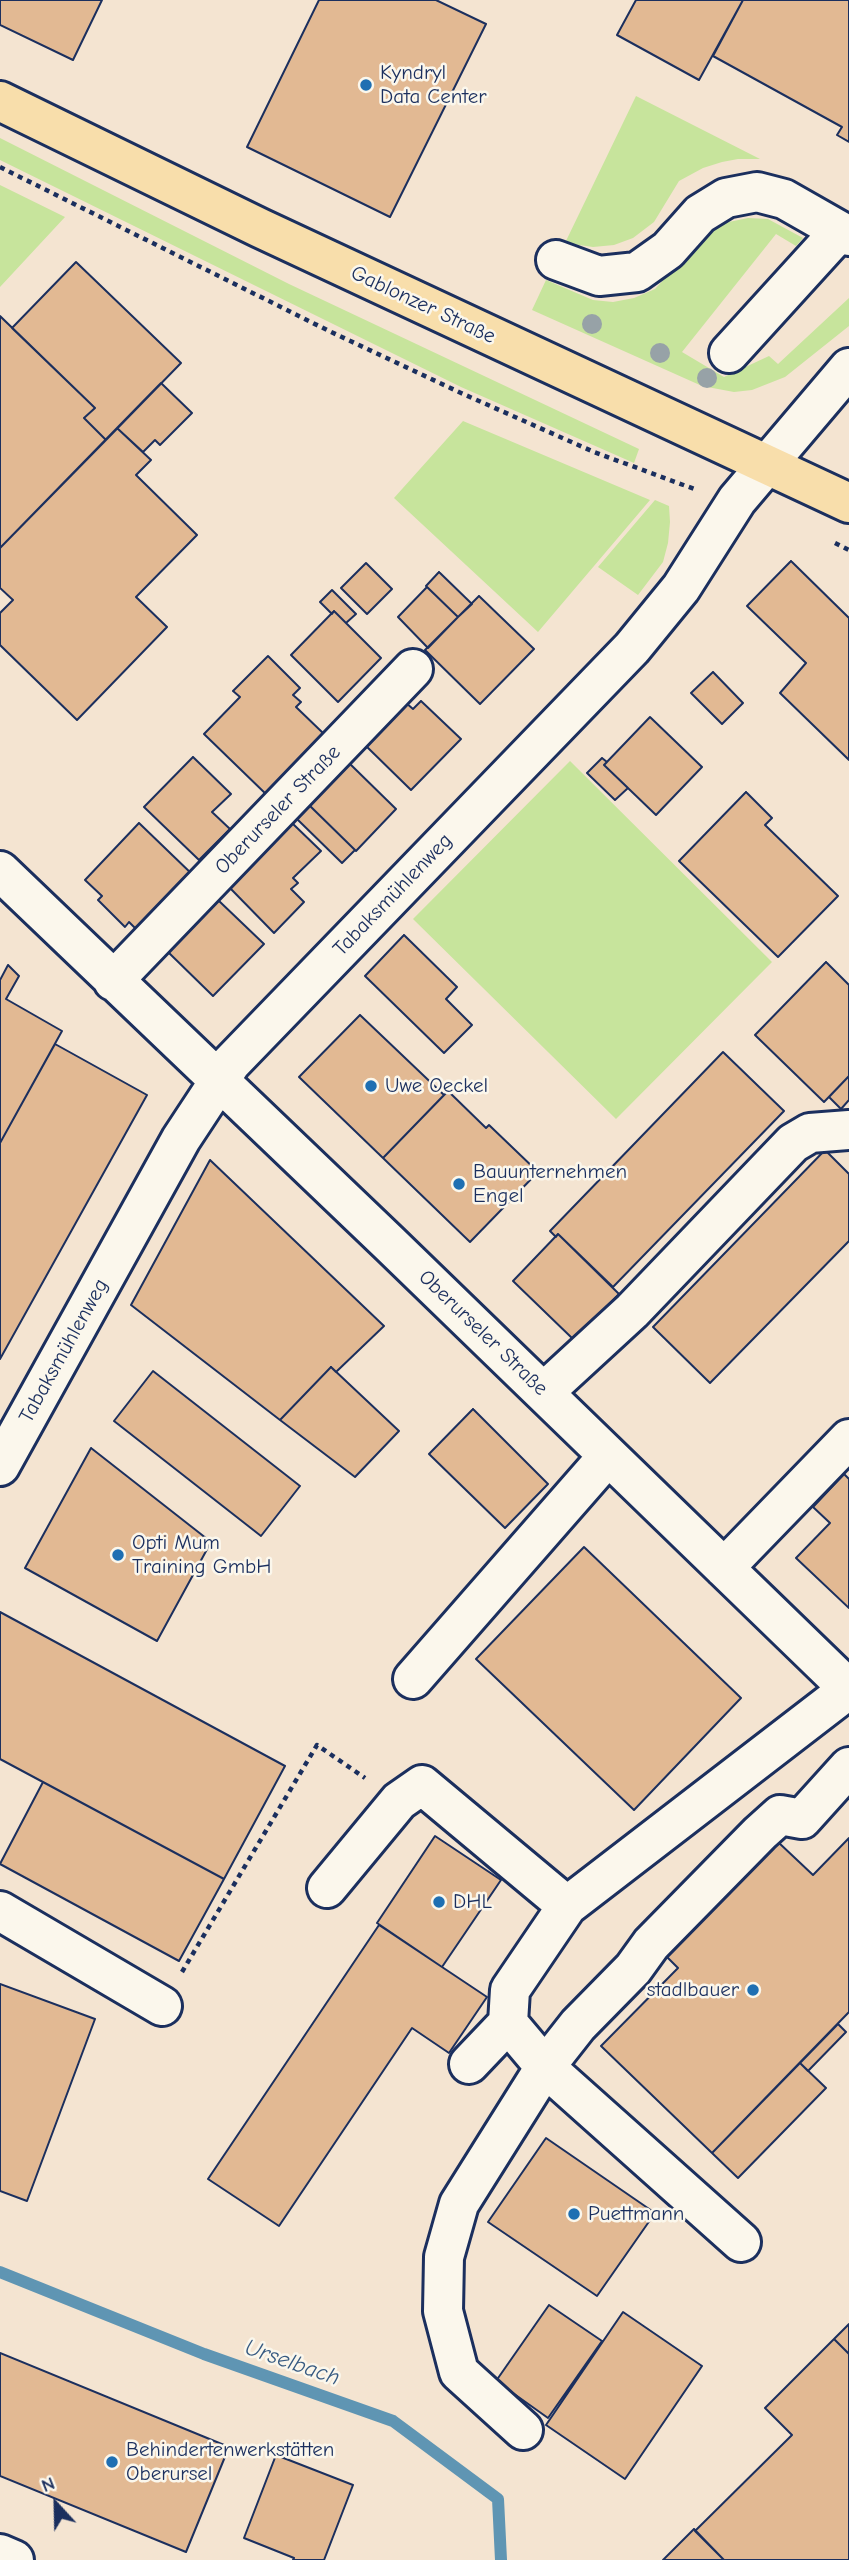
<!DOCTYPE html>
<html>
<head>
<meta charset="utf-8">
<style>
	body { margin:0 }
	#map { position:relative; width:849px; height:2560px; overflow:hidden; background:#fbf7ec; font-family:"Comic Neue",sans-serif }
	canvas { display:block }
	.north { position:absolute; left:21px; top:2469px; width:70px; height:70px; -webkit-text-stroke:5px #fbf7ec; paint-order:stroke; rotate:338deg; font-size:19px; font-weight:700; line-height:28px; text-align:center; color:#1b2f5e }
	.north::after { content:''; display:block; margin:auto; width:24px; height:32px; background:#1b2f5e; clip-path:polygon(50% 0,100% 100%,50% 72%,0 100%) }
</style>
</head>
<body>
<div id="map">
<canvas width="849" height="2560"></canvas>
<div class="north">N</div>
</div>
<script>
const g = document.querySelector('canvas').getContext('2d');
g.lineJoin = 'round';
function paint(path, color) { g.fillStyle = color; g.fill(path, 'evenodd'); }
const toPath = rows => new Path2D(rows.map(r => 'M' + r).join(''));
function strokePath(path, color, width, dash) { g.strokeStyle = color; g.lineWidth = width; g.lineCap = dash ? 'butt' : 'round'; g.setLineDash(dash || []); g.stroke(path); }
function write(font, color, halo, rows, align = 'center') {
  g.font = font + ' "Comic Neue",sans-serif'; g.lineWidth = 5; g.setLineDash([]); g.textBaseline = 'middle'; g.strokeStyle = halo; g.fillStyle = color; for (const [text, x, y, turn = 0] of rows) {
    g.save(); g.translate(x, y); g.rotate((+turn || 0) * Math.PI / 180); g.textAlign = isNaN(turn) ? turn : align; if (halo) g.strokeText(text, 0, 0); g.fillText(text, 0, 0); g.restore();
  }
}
paint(toPath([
	[0,0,849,0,849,2560,0,2560]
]), '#f4e4d1');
paint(toPath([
	[636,96,760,159,738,159,722,162,703,168,679,181,654,222,633,238,614,245,593,247,565,243],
	[0,138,289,284,639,449,634,463,461,387,0,160],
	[0,185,65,217,0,287],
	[748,218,768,219,803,238,796,246,776,234,682,352,724,377,769,356,778,364,849,298,849,326,785,377,752,390,734,392,702,386,532,310,546,280,593,300,613,302,634,298,655,289,707,233,724,223],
	[463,421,650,500,538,632,394,498],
	[655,500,669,506,670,522,668,543,663,562,638,595,598,567],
	[570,761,772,962,616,1119,413,919]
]), '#c7e49c');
strokePath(toPath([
	[0,2272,204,2354,393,2421,498,2499,501,2560]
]), '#5f95b3', 12);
const building = toPath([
	[0,0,102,0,73,60,0,25,0,0],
	[319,0,436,0,486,24,390,217,247,147,319,0],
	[636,0,743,0,699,80,617,35,636,0],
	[743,0,849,0,849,142,837,135,842,127,713,56,743,0],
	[76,262,181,363,106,440,84,418,95,408,12,328,76,262],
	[0,316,95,408,84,418,106,440,0,548,0,316],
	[161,383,192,413,160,445,155,440,143,452,117,428,161,383],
	[117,428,151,460,136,475,197,535,136,597,167,627,77,720,0,645,0,613,13,600,0,588,0,548,117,428],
	[791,561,849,618,849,760,780,693,806,663,747,606,791,561],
	[366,563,392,589,367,614,341,588,366,563],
	[439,572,472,604,458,617,426,586,439,572],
	[427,587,458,617,428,648,398,617,427,587],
	[332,590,356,614,346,623,334,611,332,614,320,602,332,590],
	[479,596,534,649,480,704,425,650,479,596],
	[334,611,381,658,338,702,291,655,334,611],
	[268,656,300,688,293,695,301,702,296,707,324,734,302,756,306,760,269,797,204,734,240,697,233,691,268,656],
	[713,672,743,703,722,724,691,693,713,672],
	[421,701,461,739,411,790,364,744,405,702,413,709,421,701],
	[650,717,702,767,656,815,604,765,650,717],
	[193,757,231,794,212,812,230,829,199,860,144,807,193,757],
	[602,758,607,762,604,765,628,788,615,800,587,773,602,758],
	[348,762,396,809,356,851,308,804,348,762],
	[746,792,772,818,765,825,838,896,778,957,679,861,746,792],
	[310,806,355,850,342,863,297,819,310,806],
	[139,823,195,877,140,933,129,922,125,927,98,900,102,896,85,880,139,823],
	[292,823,321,851,293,878,298,883,291,889,304,902,274,933,229,887,292,823],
	[218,900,264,944,213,996,167,951,218,900],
	[404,935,457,987,446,999,472,1025,444,1053,365,976,404,935],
	[826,962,849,985,849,1076,824,1102,755,1035,826,962],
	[8,965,19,976,6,999,62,1031,0,1143,0,980,8,965],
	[360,1015,444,1095,383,1158,299,1077,360,1015],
	[55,1044,147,1095,0,1359,0,1143,55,1044],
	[723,1052,784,1111,613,1287,558,1234,556,1237,550,1231,723,1052],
	[849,1076,849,1100,841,1109,829,1097,849,1076],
	[448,1091,486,1128,489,1125,538,1172,470,1242,383,1158,448,1091],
	[825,1150,849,1174,849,1241,710,1383,653,1327,825,1150],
	[210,1160,384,1326,336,1372,331,1367,280,1420,131,1305,210,1160],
	[558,1234,619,1294,574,1340,513,1281,558,1234],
	[331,1367,399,1431,355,1477,280,1420,331,1367],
	[153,1371,300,1486,261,1536,114,1421,153,1371],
	[473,1409,548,1484,505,1528,429,1454,473,1409],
	[91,1448,211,1542,157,1641,25,1568,91,1448],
	[844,1474,849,1479,849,1608,796,1558,830,1523,813,1507,844,1474],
	[584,1547,741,1698,634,1810,476,1659,584,1547],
	[0,1612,285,1766,224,1879,0,1759,0,1612],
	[43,1782,224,1879,179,1961,0,1864,43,1782],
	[435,1836,501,1880,442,1967,377,1923,435,1836],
	[849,1838,849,2012,712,2153,601,2046,678,1968,666,1956,778,1842,813,1875,849,1838],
	[379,1925,487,1997,449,2053,412,2028,279,2226,208,2179,379,1925],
	[0,1984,95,2019,27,2201,0,2191,0,1984],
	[838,2024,846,2032,808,2071,800,2063,838,2024],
	[800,2063,826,2088,738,2178,712,2153,800,2063],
	[546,2138,655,2213,597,2296,488,2222,546,2138],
	[549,2305,602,2341,548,2418,496,2381,549,2305],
	[623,2312,702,2366,625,2479,546,2425,623,2312],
	[849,2324,849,2354,834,2339,849,2324],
	[834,2339,849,2354,849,2560,724,2560,695,2531,792,2435,765,2408,834,2339],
	[0,2353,229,2447,186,2552,0,2476,0,2353],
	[276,2455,353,2485,324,2560,293,2560,294,2558,244,2538,276,2455],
	[694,2529,724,2560,663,2560,694,2529]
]);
paint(building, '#e2b993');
strokePath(building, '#1b2f5e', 2);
const minor = toPath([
	[556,260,599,276,637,272,668,250,700,214,726,198,757,192,784,199,849,236],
	[729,353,840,231],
	[0,871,390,1244,849,1689],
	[113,981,413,669],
	[544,1392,632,1311,793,1143,810,1133,849,1130],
	[0,1466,181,1139,231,1063,632,648,681,588,737,500,849,368],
	[724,1568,849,1439],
	[413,1679,608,1456],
	[327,1888,399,1801,422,1785,567,1906],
	[0,1911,162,2006],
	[469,2064,508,2023],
	[741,2242,545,2067,508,2023,510,1990,567,1906,849,1689],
	[523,2430,459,2372,443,2311,444,2257,459,2204,545,2067,578,2025,633,1969,651,1944,760,1833,780,1815,802,1819,849,1767],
	[0,2554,14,2560]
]);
const major = toPath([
	[0,101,260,228,849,503]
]);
strokePath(minor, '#1b2f5e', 44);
strokePath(major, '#1b2f5e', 44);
strokePath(toPath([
	[0,167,329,331,461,393,594,452,697,490],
	[835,543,849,550],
	[182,1972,317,1745,365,1778]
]), '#1b2f5e', 4.5, [5, 5]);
strokePath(minor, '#fbf7ec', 38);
strokePath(major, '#f8deab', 38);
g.fillStyle = '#97a2a7';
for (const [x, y] of [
	[592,324],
	[660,353],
	[707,378]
]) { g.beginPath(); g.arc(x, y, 10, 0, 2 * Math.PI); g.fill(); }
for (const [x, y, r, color] of [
	[366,85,7,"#1f6fb2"],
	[371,1086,7,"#1f6fb2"],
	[459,1184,7,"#1f6fb2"],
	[118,1555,7,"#1f6fb2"],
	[439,1902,7,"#1f6fb2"],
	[753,1990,7,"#1f6fb2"],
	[574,2214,7,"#1f6fb2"],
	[112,2462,7,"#1f6fb2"]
]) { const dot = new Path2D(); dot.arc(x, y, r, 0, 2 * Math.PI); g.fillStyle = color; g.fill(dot); strokePath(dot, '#fbf7ec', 2.5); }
write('21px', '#1b2f5e', '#fbf7ec', [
	["Kyndryl",380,73],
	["Data Center",380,97],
	["Uwe Oeckel",385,1086],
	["Bauunternehmen",473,1172],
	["Engel",473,1196],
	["Opti Mum",132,1543],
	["Training GmbH",132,1567],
	["DHL",453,1902],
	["stadlbauer",739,1990,"right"],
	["Puettmann",588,2214],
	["Behindertenwerkstätten",126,2450],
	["Oberursel",126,2474]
], 'left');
write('21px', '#1b2f5e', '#fbf7ec', [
	["Gablonzer Straße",423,305,25],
	["Oberurseler Straße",278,810,-46],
	["Tabaksmühlenweg",393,895,-46],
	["Oberurseler Straße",483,1333,44],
	["Tabaksmühlenweg",64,1351,-61]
]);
write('italic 23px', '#375a81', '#fbf7ec', [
	["Urselbach",292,2363,19]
]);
</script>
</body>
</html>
